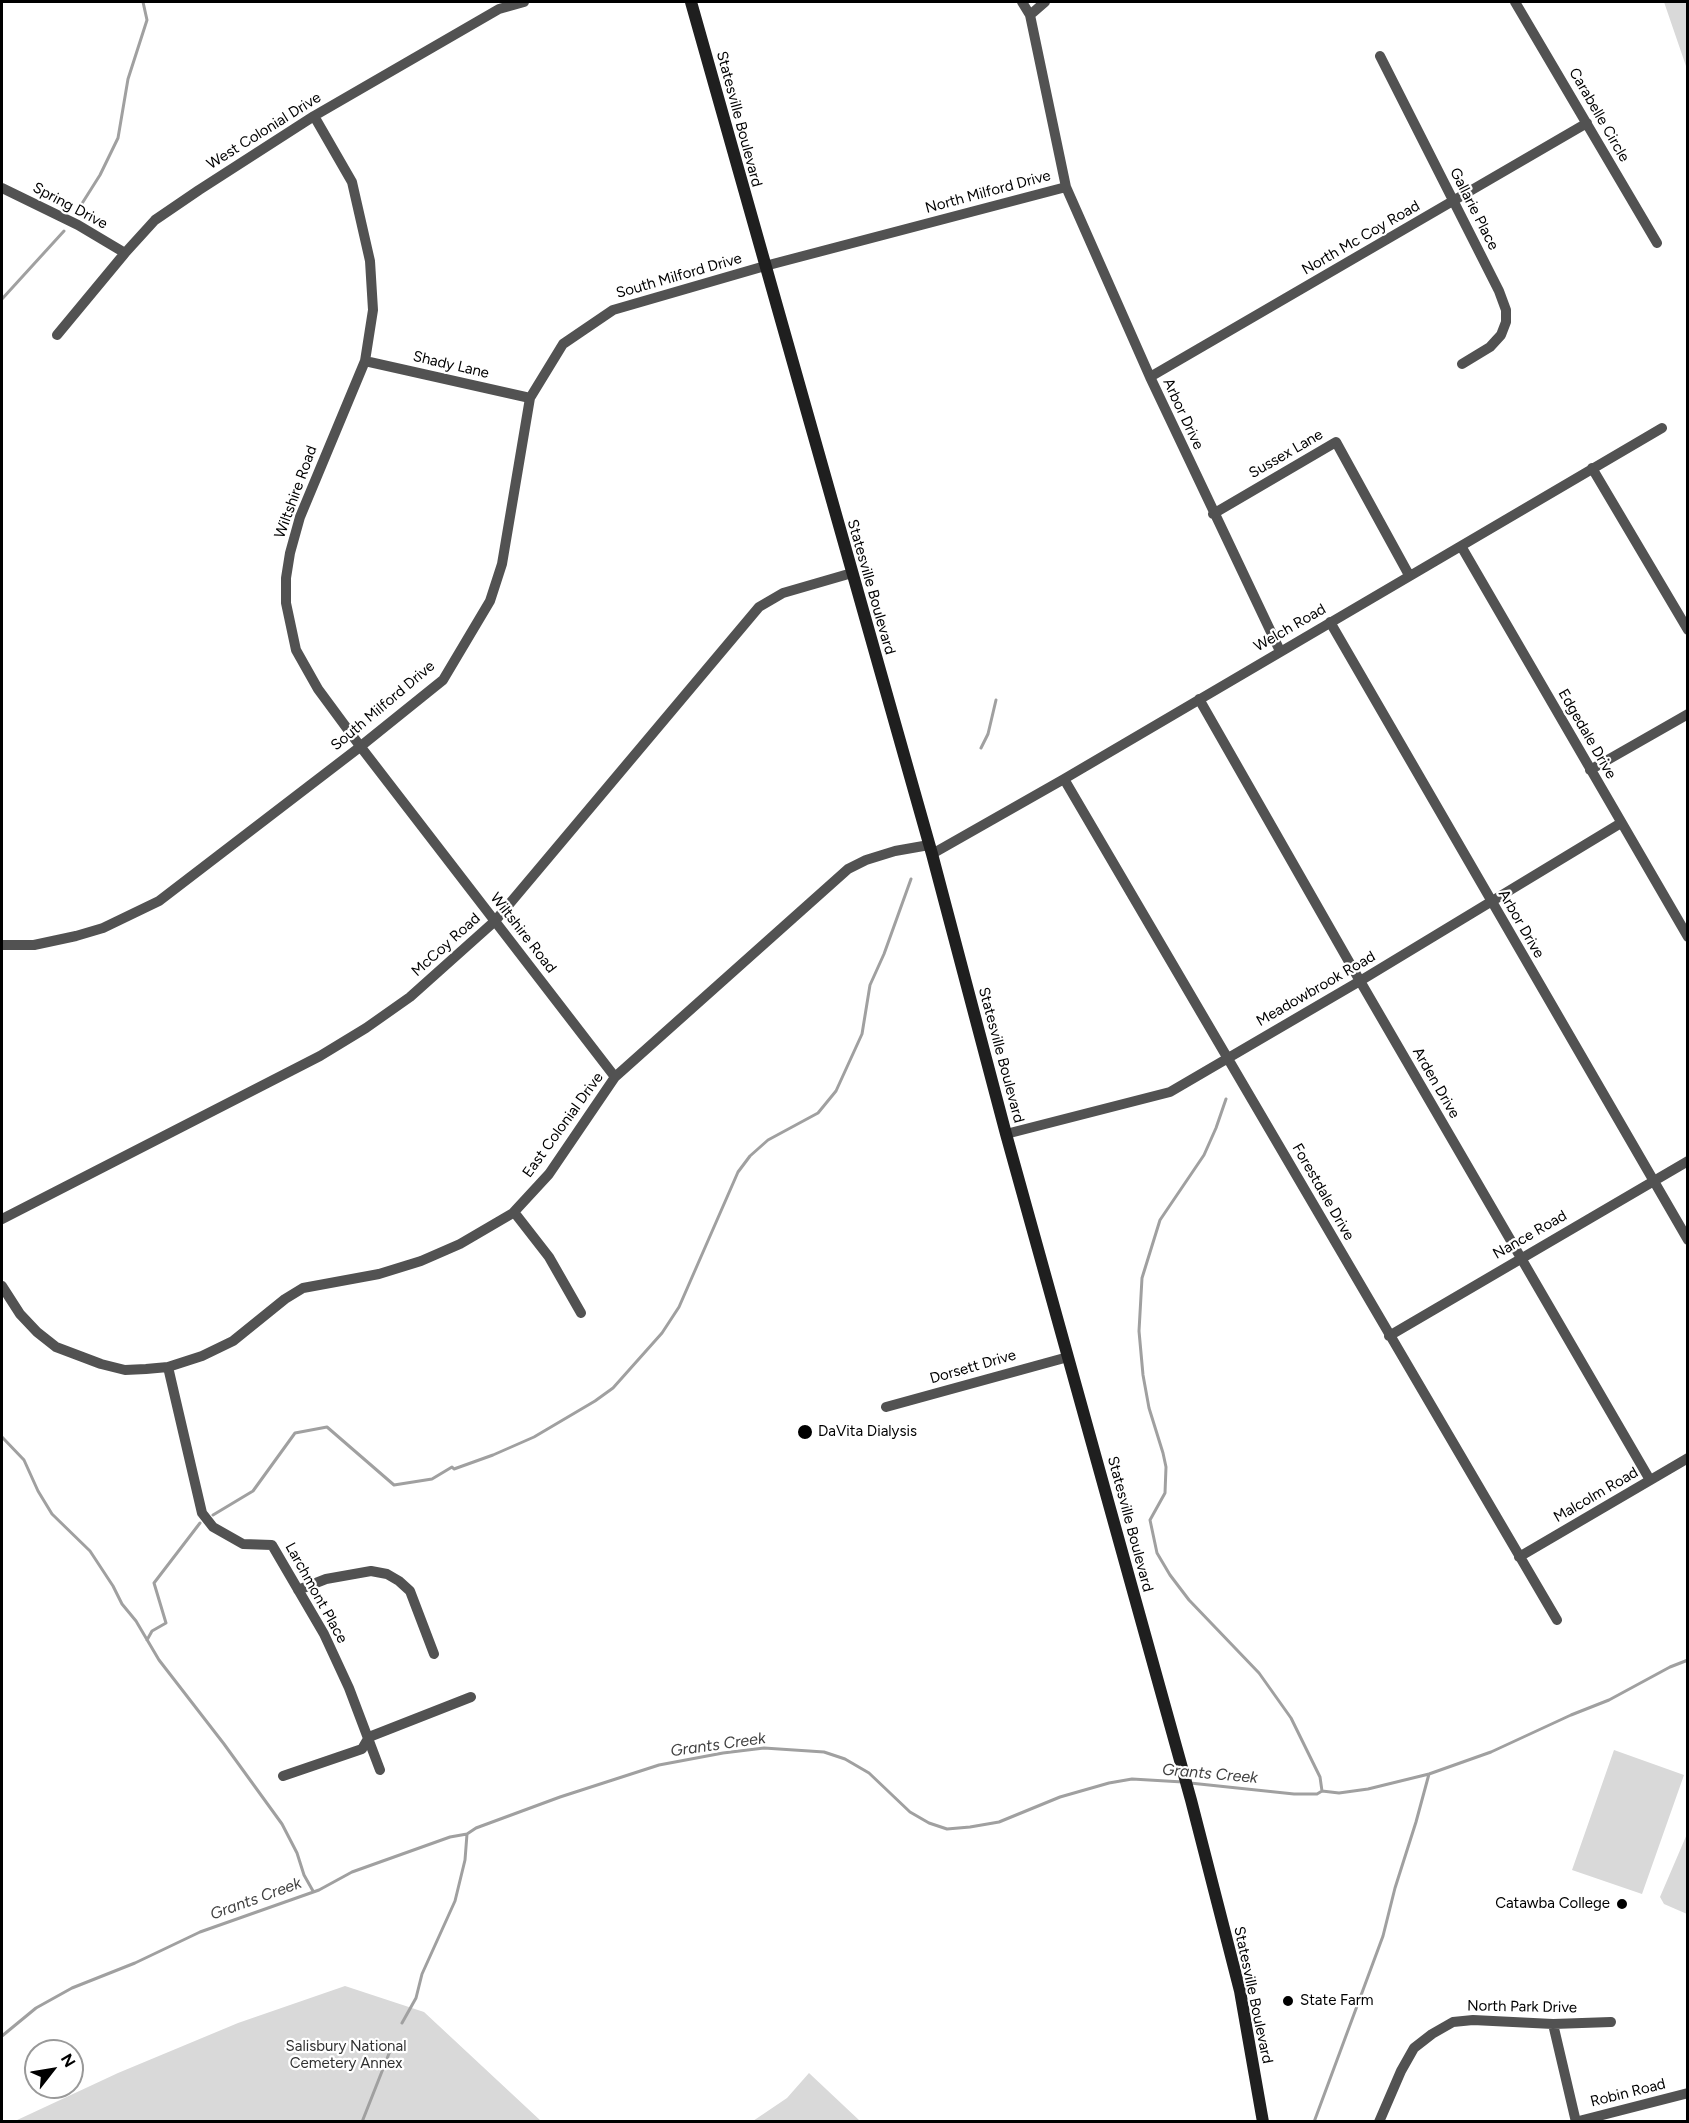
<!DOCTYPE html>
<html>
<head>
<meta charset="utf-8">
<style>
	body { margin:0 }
	#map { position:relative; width:1689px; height:2123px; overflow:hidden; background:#fff; font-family:Figtree,sans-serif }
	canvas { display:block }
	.frame { position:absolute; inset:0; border:3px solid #000; pointer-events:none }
	.north { position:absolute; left:24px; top:2039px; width:60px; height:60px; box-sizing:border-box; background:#fff; border:2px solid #999; border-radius:50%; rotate:59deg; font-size:16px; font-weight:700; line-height:24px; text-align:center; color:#000 }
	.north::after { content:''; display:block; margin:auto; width:21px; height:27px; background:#000; clip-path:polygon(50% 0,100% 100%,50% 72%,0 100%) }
</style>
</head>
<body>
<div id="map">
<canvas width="1689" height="2123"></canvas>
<div class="frame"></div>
<div class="north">N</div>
</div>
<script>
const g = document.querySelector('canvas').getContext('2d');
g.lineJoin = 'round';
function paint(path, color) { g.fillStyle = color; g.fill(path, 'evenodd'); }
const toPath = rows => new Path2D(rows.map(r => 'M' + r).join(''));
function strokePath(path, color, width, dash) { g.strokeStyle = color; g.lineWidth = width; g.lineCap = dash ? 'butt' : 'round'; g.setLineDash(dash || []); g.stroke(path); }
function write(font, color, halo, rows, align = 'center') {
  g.font = font + ' Figtree,sans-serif'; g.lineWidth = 4.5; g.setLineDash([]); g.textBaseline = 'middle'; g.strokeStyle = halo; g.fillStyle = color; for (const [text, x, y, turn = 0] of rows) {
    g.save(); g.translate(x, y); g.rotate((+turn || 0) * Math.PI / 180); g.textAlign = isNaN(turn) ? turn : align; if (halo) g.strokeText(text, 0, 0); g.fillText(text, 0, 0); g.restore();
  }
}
paint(toPath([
	[1664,2,1687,2,1687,69],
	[1614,1750,1684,1775,1642,1894,1572,1870],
	[1687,1834,1688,1914,1687,1914,1664,1904,1660,1897],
	[345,1986,424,2012,541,2121,15,2121,118,2073,238,2023],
	[809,2073,860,2121,753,2121,787,2098]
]), '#d9d9d9');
strokePath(toPath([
	[76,213,100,175,118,138,128,79,147,20,143,2],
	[2,299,64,231],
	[981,748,988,734,996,700],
	[1226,1099,1216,1128,1204,1155,1160,1220,1142,1278,1139,1331,1143,1375,1149,1408,1163,1453,1166,1467,1165,1493,1150,1520,1157,1553,1170,1575,1189,1600,1259,1673,1291,1718,1320,1777,1322,1791],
	[2,1437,24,1460,38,1491,52,1514,90,1551,113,1586,122,1604,136,1621,159,1660,224,1744,282,1824,297,1853,304,1875,313,1891],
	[213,1515,253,1491,295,1433,327,1427,394,1485,432,1479,452,1467,454,1469,493,1455,534,1437,595,1401,613,1388,662,1333,679,1307,738,1172,750,1156,768,1140,818,1113,836,1091,862,1034,870,985,884,954,911,879],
	[147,1640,152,1631,166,1623,154,1583,200,1523],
	[1190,1783,1294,1794,1317,1794,1322,1791,1339,1793,1368,1789,1429,1774,1491,1752,1571,1715,1609,1700,1670,1667,1688,1660],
	[402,2023,416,1998,422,1974,455,1901,465,1860,467,1834],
	[2,2036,36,2008,72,1988,135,1963,200,1932,319,1890,352,1872,450,1837,467,1834,476,1828,560,1797,659,1765,723,1753,764,1748,824,1752,845,1759,869,1773,910,1812,929,1823,947,1829,970,1827,999,1822,1060,1797,1109,1783,1132,1779,1183,1782],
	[362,2122,392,2046],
	[1314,2122,1383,1936,1395,1888,1416,1822,1429,1774]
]), '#a0a0a0', 3);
strokePath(toPath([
	[1022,2,1030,15],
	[1045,2,1030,15,1066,187,1150,377,1280,651],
	[1515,2,1657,243],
	[1380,56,1499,291,1506,310,1506,322,1501,335,1490,347,1462,364],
	[314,116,352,182,370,261,373,310,365,361,300,517,290,553,286,578,286,603,296,650,318,689,360,746,615,1077],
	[2,188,78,225,125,253],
	[57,335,125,253,155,220,199,190,314,116,499,9,524,2],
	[365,361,530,398],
	[1150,377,1587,123],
	[1592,468,1688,630],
	[1213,514,1336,442,1409,575],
	[1461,546,1688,937],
	[1330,622,1688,1240],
	[1199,699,1360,981,1650,1480],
	[1590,770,1688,714],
	[1064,779,1557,1620],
	[932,854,1064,779,1662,428],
	[2,945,34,945,76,936,103,928,159,901,356,750,443,680,490,601,502,564,530,398,563,344,613,310,765,266,1066,187],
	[1006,1134,1170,1092,1360,981,1621,823],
	[514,1212,549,1257,581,1313],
	[2,1219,320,1056,366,1028,410,997,495,921,759,607,783,593,852,573],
	[2,1286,20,1314,37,1332,56,1347,101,1364,125,1370,146,1369,168,1367,202,1356,233,1341,285,1299,303,1288,379,1274,421,1261,460,1244,513,1213,549,1174,615,1077,848,869,866,860,895,851,929,845],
	[1389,1336,1688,1161],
	[168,1367,202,1513,213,1527,243,1544,272,1545,324,1634,349,1688,380,1770],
	[886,1407,1068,1357],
	[1519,1557,1688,1458],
	[298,1590,326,1579,371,1571,387,1574,399,1581,410,1591,434,1654],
	[283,1776,362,1749,369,1737,471,1697],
	[1553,2024,1576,2122],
	[1379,2122,1401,2071,1414,2048,1432,2034,1453,2022,1473,2020,1553,2024,1611,2022],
	[1575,2122,1688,2093]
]), '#525252', 10);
strokePath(toPath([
	[691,2,932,854,1006,1134,1191,1800,1240,1991,1263,2122]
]), '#1f1f1f', 12);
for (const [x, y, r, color] of [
	[805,1432,8,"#000"],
	[1622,1904,6,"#000"],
	[1288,2001,6,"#000"]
]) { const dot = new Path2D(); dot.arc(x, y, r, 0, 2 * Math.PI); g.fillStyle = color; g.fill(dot); strokePath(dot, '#fff', 2); }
write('15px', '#000', '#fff', [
	["Carabelle Circle",1599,115,60],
	["Statesville Boulevard",739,119,75],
	["West Colonial Drive",264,131,-32],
	["North Milford Drive",988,192,-15],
	["Spring Drive",70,206,28],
	["Gallarie Place",1474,209,63],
	["North Mc Coy Road",1361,238,-30],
	["South Milford Drive",679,276,-16],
	["Shady Lane",451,365,13],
	["Arbor Drive",1183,414,65],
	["Sussex Lane",1286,454,-30],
	["Wiltshire Road",296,492,-70],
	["Statesville Boulevard",871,587,74],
	["Welch Road",1290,628,-30],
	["South Milford Drive",383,706,-40],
	["Edgedale Drive",1587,734,60],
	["Arbor Drive",1521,924,60],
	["Wiltshire Road",523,933,52],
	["McCoy Road",446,945,-42],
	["Meadowbrook Road",1316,989,-30],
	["Statesville Boulevard",1001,1055,75],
	["Arden Drive",1436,1083,60],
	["East Colonial Drive",563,1125,-54],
	["Forestdale Drive",1323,1192,60],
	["Nance Road",1530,1235,-30],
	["Dorsett Drive",973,1367,-16],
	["Malcolm Road",1596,1495,-30],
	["Statesville Boulevard",1130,1524,75],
	["Larchmont Place",316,1593,61],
	["Statesville Boulevard",1253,1995,78],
	["North Park Drive",1522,2007,1],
	["Robin Road",1628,2093,-14]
]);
write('15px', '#000', '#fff', [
	["DaVita Dialysis",818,1432],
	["Catawba College",1610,1904,"right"],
	["State Farm",1300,2001]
], 'left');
write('15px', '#303030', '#fff', [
	["Salisbury National",346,2047],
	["Cemetery Annex",346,2064]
]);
write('italic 16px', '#414141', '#fff', [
	["Grants Creek",718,1745,-8],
	["Grants Creek",1210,1774,5],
	["Grants Creek",256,1899,-20]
]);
</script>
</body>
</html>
